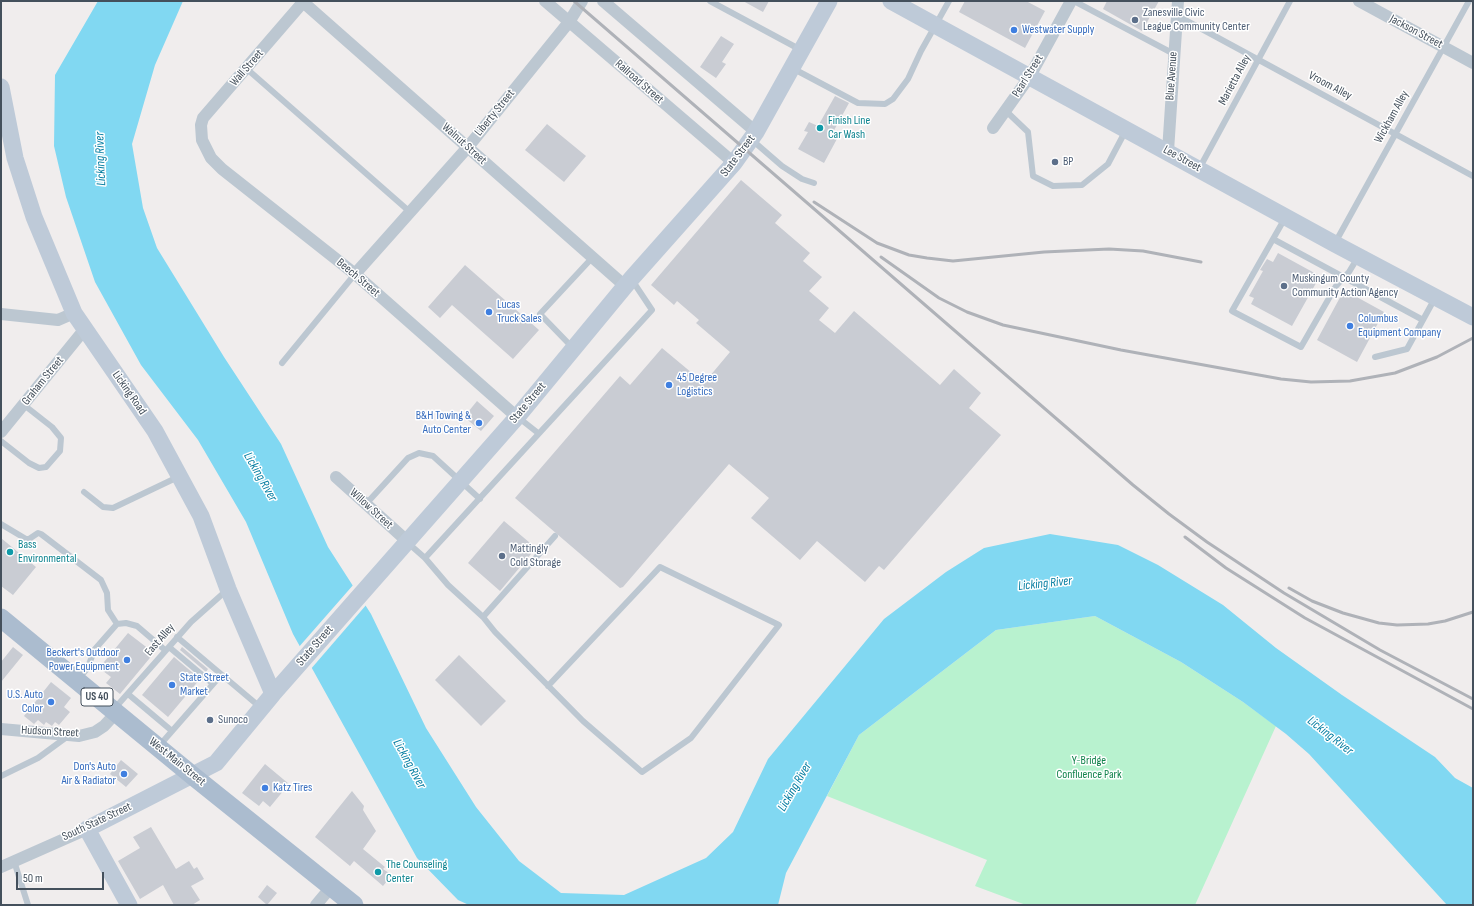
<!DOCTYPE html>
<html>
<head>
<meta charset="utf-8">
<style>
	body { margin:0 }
	#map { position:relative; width:1474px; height:906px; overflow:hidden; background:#f0eded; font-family:"Sofia Sans Condensed",sans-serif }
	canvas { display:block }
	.frame { position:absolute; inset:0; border:2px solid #44505c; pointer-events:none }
	.scale { position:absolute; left:16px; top:872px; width:88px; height:18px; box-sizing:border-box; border:2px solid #44505c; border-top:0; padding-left:5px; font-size:12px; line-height:14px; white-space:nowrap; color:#44505c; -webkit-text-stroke:3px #fff; paint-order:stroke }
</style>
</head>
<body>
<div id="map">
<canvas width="1474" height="906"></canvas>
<div class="frame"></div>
<div class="scale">50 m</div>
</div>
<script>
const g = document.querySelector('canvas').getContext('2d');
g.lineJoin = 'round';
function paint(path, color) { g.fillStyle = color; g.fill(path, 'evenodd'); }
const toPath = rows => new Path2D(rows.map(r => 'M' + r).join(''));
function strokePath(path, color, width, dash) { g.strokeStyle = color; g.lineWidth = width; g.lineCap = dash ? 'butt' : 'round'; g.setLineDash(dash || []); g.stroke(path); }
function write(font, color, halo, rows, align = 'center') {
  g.font = font + ' "Sofia Sans Condensed",sans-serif'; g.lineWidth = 3; g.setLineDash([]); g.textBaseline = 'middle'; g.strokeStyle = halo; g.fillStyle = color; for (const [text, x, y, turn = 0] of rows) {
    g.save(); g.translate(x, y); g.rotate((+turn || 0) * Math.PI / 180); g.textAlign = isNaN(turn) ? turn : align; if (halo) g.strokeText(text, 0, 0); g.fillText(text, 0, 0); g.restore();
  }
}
paint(toPath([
	[1095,616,1181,662,1243,702,1276,726,1195,905,1026,905,975,886,987,860,827,796,859,735,996,630]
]), '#b8f2cf');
paint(toPath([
	[98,1,183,1,155,65,132,144,143,208,157,248,224,357,281,444,328,547,371,614,426,728,476,807,519,861,561,893,624,895,706,858,733,832,768,759,884,619,946,572,984,548,1050,534,1118,545,1158,565,1223,605,1276,648,1342,695,1435,757,1455,778,1473,788,1473,905,1447,905,1309,754,1286,734,1243,702,1181,662,1095,616,996,630,859,735,786,873,778,905,469,905,458,900,417,858,293,634,246,522,198,440,141,365,95,282,66,197,54,146,55,75]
]), '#81d8f2');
paint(toPath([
	[354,584,367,604,310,670,298,648]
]), '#f0eded');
paint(toPath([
	[743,1,769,1,763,12],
	[965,1,1026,1,1045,11,1025,48,959,12],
	[1107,1,1159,1,1142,31,1103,9],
	[721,36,734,44,722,62,726,64,716,78,700,67],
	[835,96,849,103,832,134,838,137,824,163,798,149,808,132,804,131,809,122,818,126],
	[547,124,586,156,564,182,525,150],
	[741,180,782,215,775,223,810,253,803,261,822,277,809,291,829,308,819,320,835,333,854,311,940,385,954,369,981,393,969,408,1001,435,884,570,879,566,865,582,817,541,800,560,751,518,769,498,729,464,623,587,620,588,515,498,620,376,630,385,662,348,704,383,730,352,696,323,699,320,677,301,674,305,651,285],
	[1278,253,1320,276,1292,326,1251,304,1254,298,1249,296,1263,271,1260,270,1267,259,1273,262],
	[465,265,539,330,513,359,452,305,440,318,428,307],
	[1344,290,1384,312,1357,362,1317,340],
	[477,401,494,416,481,431,464,417],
	[504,521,536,548,500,591,468,563],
	[1,538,36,567,13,595,1,586],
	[128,633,154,653,120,694,106,683,111,677,99,668],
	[13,647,23,655,1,682,1,662],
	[182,647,208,669,206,672,180,650],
	[459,655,506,701,481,726,435,680],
	[174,657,200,679,168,717,142,695],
	[51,682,71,698,64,707,70,712,59,725,55,722,52,726,46,722,44,725,38,720,34,724,24,716],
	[121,760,138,774,126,787,110,774],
	[265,764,289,784,270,807,263,801,259,806,242,793],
	[352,791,364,806,363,810,376,831,363,849,385,867,383,869,392,875,383,886,354,861,350,866,315,837],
	[151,827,176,869,189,861,194,869,197,867,204,879,191,886,200,900,192,905,174,905,163,885,140,899,118,861,140,848,133,837],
	[267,885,277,893,267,905,258,897]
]), '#c9ccd3');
strokePath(toPath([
	[710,1,801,50],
	[1074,1,1174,54],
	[1176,15,1473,176],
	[792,68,858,103,885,104,893,99,908,79,921,51,949,1],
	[247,69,410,212],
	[1006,111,1028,132,1033,176,1053,186,1082,185,1108,164,1126,130],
	[752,140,782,166,802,179,814,183],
	[1199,169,1290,1],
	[1285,218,1232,311,1301,347,1336,286,1349,272,1358,257],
	[1273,239,1423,320],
	[1335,243,1469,1],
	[572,347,540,314,592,258],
	[1375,357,1407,349,1435,298],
	[282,363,355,274],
	[519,418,538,433],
	[1,441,29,463,39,468,46,467,60,451,61,438,52,427,24,405],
	[84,492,103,507,113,508,178,477],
	[366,504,408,458,419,453,433,456,480,499],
	[1,524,26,539,29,539,38,533,41,534,101,580,107,593,108,610,117,624],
	[408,543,425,558,652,310,632,280],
	[425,558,448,585,483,617,495,632,583,721,642,772,691,738,779,625,660,567,548,686],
	[483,617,555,536],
	[177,637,260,707],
	[169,647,213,684],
	[78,679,87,669,95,649,117,624,126,623,137,626,165,650],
	[128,694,172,731],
	[115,708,191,622,227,590],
	[159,746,221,675],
	[1,776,38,758,68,736],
	[14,861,28,905]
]), '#bcc7d1', 6);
strokePath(toPath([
	[304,1,203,118,201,125,202,140,211,158,222,169,355,274,517,417],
	[545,1,734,163],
	[603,1,756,132],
	[1359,1,1473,63],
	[303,2,625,286],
	[993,128,1030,76,1071,1],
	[1168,151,1178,1],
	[355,274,468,147,569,22,582,1],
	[1,314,58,320,74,313],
	[1,432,84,330],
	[336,477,407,541],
	[1,729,79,736,95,732,104,726,116,713],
	[1,867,87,829],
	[316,905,331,887]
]), '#bcc7d1', 12);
strokePath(toPath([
	[891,1,1335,244,1473,317],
	[1,87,15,158,34,217,74,313,155,431,201,516,228,589,273,694],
	[129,905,87,829,216,763,273,694,517,417,631,279,734,163,756,132,829,1]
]), '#becad8', 17);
strokePath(toPath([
	[1,618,193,776,354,905]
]), '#abbccf', 19);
strokePath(toPath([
	[574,1,1133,485,1169,514,1207,542,1284,593,1380,650,1473,699],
	[814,202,877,243,909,255,927,258,953,261,1044,252,1109,249,1143,251,1201,262],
	[881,257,939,298,967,312,1003,325,1121,350,1281,379,1311,382,1350,381,1395,373,1437,357,1473,338],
	[1185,537,1226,568,1305,618,1473,709],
	[1289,588,1312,601,1343,613,1379,623,1397,625,1428,624,1445,621,1473,612]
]), '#afb2b8', 3);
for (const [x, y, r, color] of [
	[1135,20,4,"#5c6f8a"],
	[1014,30,4,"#3f7fe0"],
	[820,128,4,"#0f9aa8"],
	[1055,162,4,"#5c6f8a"],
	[1284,286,4,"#5c6f8a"],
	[489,312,4,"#3f7fe0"],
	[1350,326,4,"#3f7fe0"],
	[669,385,4,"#3f7fe0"],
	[479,423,4,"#3f7fe0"],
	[10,552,4,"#0f9aa8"],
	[502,556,4,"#5c6f8a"],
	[127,660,4,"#3f7fe0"],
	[172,685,4,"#3f7fe0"],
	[51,702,4,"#3f7fe0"],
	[210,720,4,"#5c6f8a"],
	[124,774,4,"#3f7fe0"],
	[265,788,4,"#3f7fe0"],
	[378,872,4,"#0f9aa8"]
]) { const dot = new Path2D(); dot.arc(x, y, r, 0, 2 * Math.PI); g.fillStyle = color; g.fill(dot); strokePath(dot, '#fff', 1.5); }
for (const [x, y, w] of [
	[97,697,32]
]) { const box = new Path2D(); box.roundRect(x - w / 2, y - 9, w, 18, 3); g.fillStyle = '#fff'; g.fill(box); strokePath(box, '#44505c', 1); }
write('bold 11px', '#44505c', null, [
	["US 40",97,697]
]);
write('12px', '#4e5e75', '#fff', [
	["Zanesville Civic",1143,13],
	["League Community Center",1143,27],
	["BP",1063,162],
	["Muskingum County",1292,279],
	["Community Action Agency",1292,293],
	["Mattingly",510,549],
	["Cold Storage",510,563],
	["Sunoco",218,720]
], 'left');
write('12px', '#366cbe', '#fff', [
	["Westwater Supply",1022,30],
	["Lucas",497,305],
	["Truck Sales",497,319],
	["Columbus",1358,319],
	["Equipment Company",1358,333],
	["45 Degree",677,378],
	["Logistics",677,392],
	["B&H Towing &",471,416,"right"],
	["Auto Center",471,430,"right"],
	["Beckert's Outdoor",119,653,"right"],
	["Power Equipment",119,667,"right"],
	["State Street",180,678],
	["Market",180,692],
	["U.S. Auto",43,695,"right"],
	["Color",43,709,"right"],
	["Don's Auto",116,767,"right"],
	["Air & Radiator",116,781,"right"],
	["Katz Tires",273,788]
], 'left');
write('12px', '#44505c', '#fff', [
	["Jackson Street",1416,32,28],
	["Wall Street",247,68,-49],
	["Pearl Street",1028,76,-58],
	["Blue Avenue",1172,76,-86],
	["Marietta Alley",1235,80,-62],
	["Railroad Street",639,82,41],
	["Vroom Alley",1330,86,28],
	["Liberty Street",495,113,-51],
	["Wickham Alley",1392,117,-61],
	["Walnut Street",464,144,42],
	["State Street",738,156,-53],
	["Lee Street",1182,159,29],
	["Beech Street",358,278,40],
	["Graham Street",43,381,-51],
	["Licking Road",129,393,55],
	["State Street",528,403,-50],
	["Willow Street",371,509,42],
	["East Alley",160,640,-49],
	["State Street",315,646,-49],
	["Hudson Street",50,732,3],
	["West Main Street",177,762,39],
	["South State Street",97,822,-25]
]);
write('12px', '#0d838f', '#fff', [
	["Finish Line",828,121],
	["Car Wash",828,135],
	["Bass",18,545],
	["Environmental",18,559],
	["The Counseling",386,865],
	["Center",386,879]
], 'left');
write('12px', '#10824b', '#fff', [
	["Y-Bridge",1089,761],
	["Confluence Park",1089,775]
]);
write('italic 13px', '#047da1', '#fff', [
	["Licking River",101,159,-92],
	["Licking River",260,477,60],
	["Licking River",1045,584,-6],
	["Licking River",1330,736,38],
	["Licking River",409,764,61],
	["Licking River",795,787,-60]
]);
</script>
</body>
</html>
